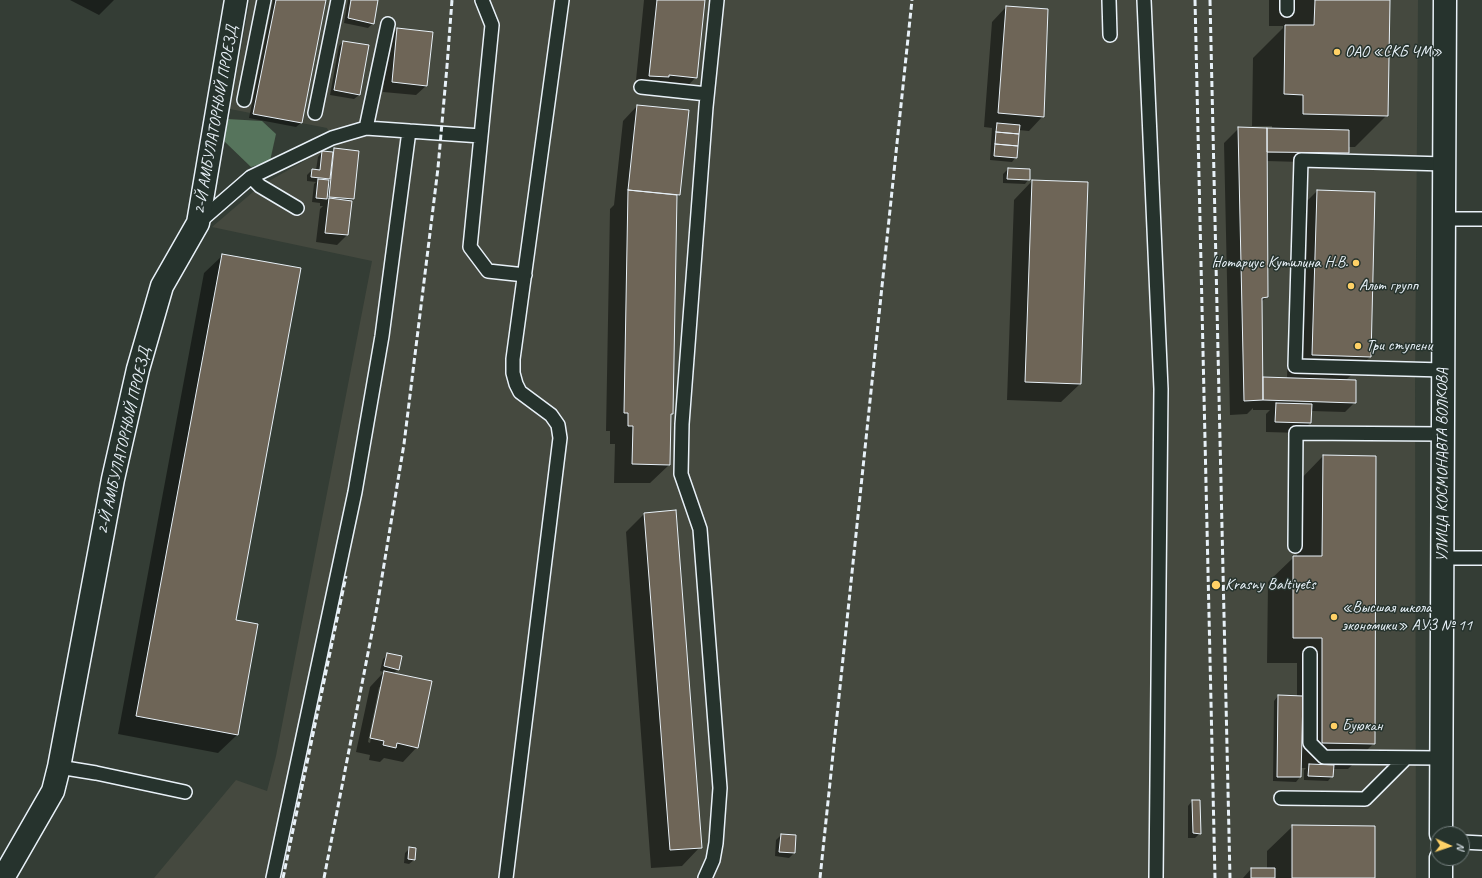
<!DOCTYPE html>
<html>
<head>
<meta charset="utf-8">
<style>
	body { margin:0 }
	#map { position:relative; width:1482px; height:878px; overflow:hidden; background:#343d35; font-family:Caveat,sans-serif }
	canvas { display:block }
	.north { position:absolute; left:1430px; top:826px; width:40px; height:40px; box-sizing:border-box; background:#26332d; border:1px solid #747f7e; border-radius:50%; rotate:93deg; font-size:11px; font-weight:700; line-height:16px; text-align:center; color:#e8f1f8 }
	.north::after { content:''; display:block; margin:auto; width:14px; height:18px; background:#ffd166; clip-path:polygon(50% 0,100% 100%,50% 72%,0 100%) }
</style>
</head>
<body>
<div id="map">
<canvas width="1482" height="878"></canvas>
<div class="north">N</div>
</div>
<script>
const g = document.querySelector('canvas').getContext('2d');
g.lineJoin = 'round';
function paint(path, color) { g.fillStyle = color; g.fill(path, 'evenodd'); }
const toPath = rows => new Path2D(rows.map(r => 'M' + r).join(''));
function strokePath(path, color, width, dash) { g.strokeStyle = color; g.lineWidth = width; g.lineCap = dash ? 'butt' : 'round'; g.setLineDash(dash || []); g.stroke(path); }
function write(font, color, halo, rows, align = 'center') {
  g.font = font + ' Caveat,sans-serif'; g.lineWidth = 3; g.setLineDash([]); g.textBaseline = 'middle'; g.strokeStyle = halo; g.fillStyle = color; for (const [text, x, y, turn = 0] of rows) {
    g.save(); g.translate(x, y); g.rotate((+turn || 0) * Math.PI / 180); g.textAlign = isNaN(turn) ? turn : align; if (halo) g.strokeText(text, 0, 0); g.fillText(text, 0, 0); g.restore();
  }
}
paint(toPath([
	[250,0,1418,0,1415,387,1416,878,154,878,236,780,267,791,276,756,372,261,212,227,260,186,322,151,333,152,334,148,332,138,327,128,230,109]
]), '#45493f');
paint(toPath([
	[227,119,262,121,276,134,270,161,251,167,224,141]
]), '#56745c');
paint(toPath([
	[70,0,114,0,99,15],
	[273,0,325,0,301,123,296,127,249,118],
	[348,0,377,0,373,23,368,28,344,23],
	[644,0,704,0,696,77,682,92,635,90],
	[1269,0,1389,0,1387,115,1355,147,1348,147,1348,153,1338,163,1266,161,1267,297,1261,302,1261,381,1264,378,1287,379,1292,216,1317,191,1370,357,1346,380,1355,402,1345,412,1311,411,1310,423,1301,433,1266,432,1266,414,1270,410,1253,410,1253,408,1247,414,1230,415,1224,143,1239,128,1272,129,1272,126,1252,126,1253,58,1283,28,1283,26,1269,26],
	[1006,7,1043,116,1029,131,1018,130,1016,157,1012,162,990,160,992,128,984,127,992,22],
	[397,29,426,86,416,95,383,92,388,39],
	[343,42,359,95,354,99,330,95,339,46],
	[637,106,679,195,676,198,672,413,670,415,669,465,650,483,614,483,615,444,610,444,610,431,606,431,610,209,614,205,623,121],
	[335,149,353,199,349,202,351,202,347,235,337,245,316,242,320,209,323,206,320,206,320,203,312,202,314,184,316,182,307,181,307,175,312,170,316,170,318,157,322,152,331,153],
	[1008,169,1029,179,1025,184,1003,183,1003,174],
	[1032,181,1080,384,1061,402,1007,400,1014,200],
	[223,255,237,735,218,753,118,734,204,273],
	[1323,456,1374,743,1348,769,1333,769,1332,776,1328,781,1304,780,1304,770,1306,768,1301,768,1300,777,1296,782,1273,781,1274,701,1278,696,1297,697,1297,663,1267,663,1268,582,1294,557,1297,557,1298,482],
	[644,514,700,847,682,866,651,868,626,532],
	[388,654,398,669,393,674,417,747,403,762,384,758,380,762,369,760,370,755,356,752,370,687,384,672,380,671,383,659],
	[379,687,381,687,370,743,368,742],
	[1192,801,1200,833,1195,838,1188,838,1188,806],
	[1293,826,1374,878,1243,878,1251,869,1267,869,1267,851],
	[781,835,794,853,789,858,775,856,776,840],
	[410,848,414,860,409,864,404,863,405,853]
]), '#0007');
const building = toPath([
	[276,0,326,0,302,123,253,114,276,0],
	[351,0,378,0,374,24,348,18,351,0],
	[657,0,705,0,697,78,669,75,669,77,649,76,657,0],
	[1315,0,1390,0,1388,116,1303,114,1303,95,1284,94,1285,25,1314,25,1315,0],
	[1006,6,1048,9,1044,117,998,113,1006,6],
	[397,28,433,32,427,86,392,82,397,28],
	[343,41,369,45,360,95,334,90,343,41],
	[637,105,689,110,680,195,628,190,637,105],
	[997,123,1020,125,1019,134,996,132,997,123],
	[1238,127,1267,128,1268,297,1262,298,1263,400,1244,401,1238,127],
	[1267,128,1349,130,1349,153,1267,152,1267,128],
	[996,132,1019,134,1018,146,995,144,996,132],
	[995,144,1018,146,1017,158,994,156,995,144],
	[334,148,359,151,354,199,329,197,334,148],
	[322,151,333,152,330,179,311,177,312,169,320,170,322,151],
	[1008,168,1030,169,1030,180,1007,179,1008,168],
	[318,179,329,180,327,199,316,198,318,179],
	[1032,180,1088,182,1081,384,1025,382,1032,180],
	[628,190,677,195,673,414,671,414,670,465,632,464,633,426,628,426,628,413,624,413,628,190],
	[1317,190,1375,192,1371,357,1312,355,1317,190],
	[329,198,352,201,348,235,325,233,329,198],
	[222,254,301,268,236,620,258,624,238,735,136,716,222,254],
	[1263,377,1356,380,1356,403,1263,400,1263,377],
	[1276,403,1312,404,1311,423,1275,422,1276,403],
	[1323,455,1376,456,1375,744,1322,743,1322,638,1293,638,1293,556,1322,556,1323,455],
	[676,510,702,848,670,850,644,513,676,510],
	[387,653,402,656,399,670,384,666,387,653],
	[384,671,432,681,418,748,397,743,396,748,383,745,384,741,370,738,384,671],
	[1278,695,1303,696,1301,777,1277,777,1278,695],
	[1309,764,1334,765,1333,777,1308,776,1309,764],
	[1192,800,1200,800,1201,834,1193,833,1192,800],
	[1292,825,1375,826,1375,878,1292,878,1292,825],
	[781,834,796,835,795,853,779,852,781,834],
	[409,847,416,848,415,860,408,859,409,847],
	[1251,868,1275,868,1275,878,1251,878,1251,868]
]);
paint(building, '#6e6557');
strokePath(building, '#e8f1f8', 1);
const lane = toPath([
	[482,0,492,25,470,247,488,271,525,275],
	[1109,0,1110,35],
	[1144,0,1161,389,1156,878],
	[1287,10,1287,0],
	[641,87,707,94],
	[244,100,264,0],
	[315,113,338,0],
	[366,128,481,136],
	[251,177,260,186,297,208],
	[1444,219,1482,219],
	[198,223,251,177,332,138,366,128,388,24],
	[1443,370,1295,366,1301,160,1445,164],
	[1295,546,1296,433,1443,434],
	[1442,558,1482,558],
	[1310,654,1310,743,1324,757,1441,758],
	[59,767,96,773,185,792],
	[1281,798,1365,799,1406,758],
	[1462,842,1482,843],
	[273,878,355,492,382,336,409,131],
	[506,878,560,438,558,425,551,415,520,392,516,384,513,373,513,359,562,0],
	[705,878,713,860,716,843,720,788,700,529,681,474,682,424,706,107,717,0]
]);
const street = toPath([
	[3,878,53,791,59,767,113,479,138,369,162,286,198,223,236,0]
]);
const secondary = toPath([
	[1441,834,1445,0],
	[1441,858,1441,878]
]);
strokePath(lane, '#e8f1f8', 16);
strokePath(street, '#e8f1f8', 25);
strokePath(secondary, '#e8f1f8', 25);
strokePath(lane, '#26332d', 13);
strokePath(street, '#26332d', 22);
strokePath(secondary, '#26332d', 22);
strokePath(toPath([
	[1195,0,1215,878],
	[1210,0,1230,878],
	[283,878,346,576],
	[324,878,377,607,404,444,438,168,447,66,452,0],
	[820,878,912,0]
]), '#e8f1f8', 3, [6, 3]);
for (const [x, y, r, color] of [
	[1337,52,4,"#ffd166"],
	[1356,263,4,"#ffd166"],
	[1351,286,4,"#ffd166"],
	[1358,346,4,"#ffd166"],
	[1216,585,5,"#ffd166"],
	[1334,617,4,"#ffd166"],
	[1334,726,4,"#ffd166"]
]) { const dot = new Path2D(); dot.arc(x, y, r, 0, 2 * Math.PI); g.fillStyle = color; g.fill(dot); strokePath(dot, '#26332d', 1.5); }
write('16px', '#e8f1f8', '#26332d', [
	["ОАО «СКБ ЧМ»",1345,52],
	["Нотариус Кутилина Н.В.",1348,263,"right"],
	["Альт групп",1359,286],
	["Три ступени",1366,346],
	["Krasny Baltiyets",1225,585],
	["«Высшая школа",1342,608],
	["экономики» АУЗ № 11",1342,626],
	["Буюкан",1342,726]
], 'left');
write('16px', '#e8f1f8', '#26332d', [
	["2-Й АМБУЛАТОРНЫЙ ПРОЕЗД",216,120,-80],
	["2-Й АМБУЛАТОРНЫЙ ПРОЕЗД",124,441,-77],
	["УЛИЦА КОСМОНАВТА ВОЛКОВА",1443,465,-90]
]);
</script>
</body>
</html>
